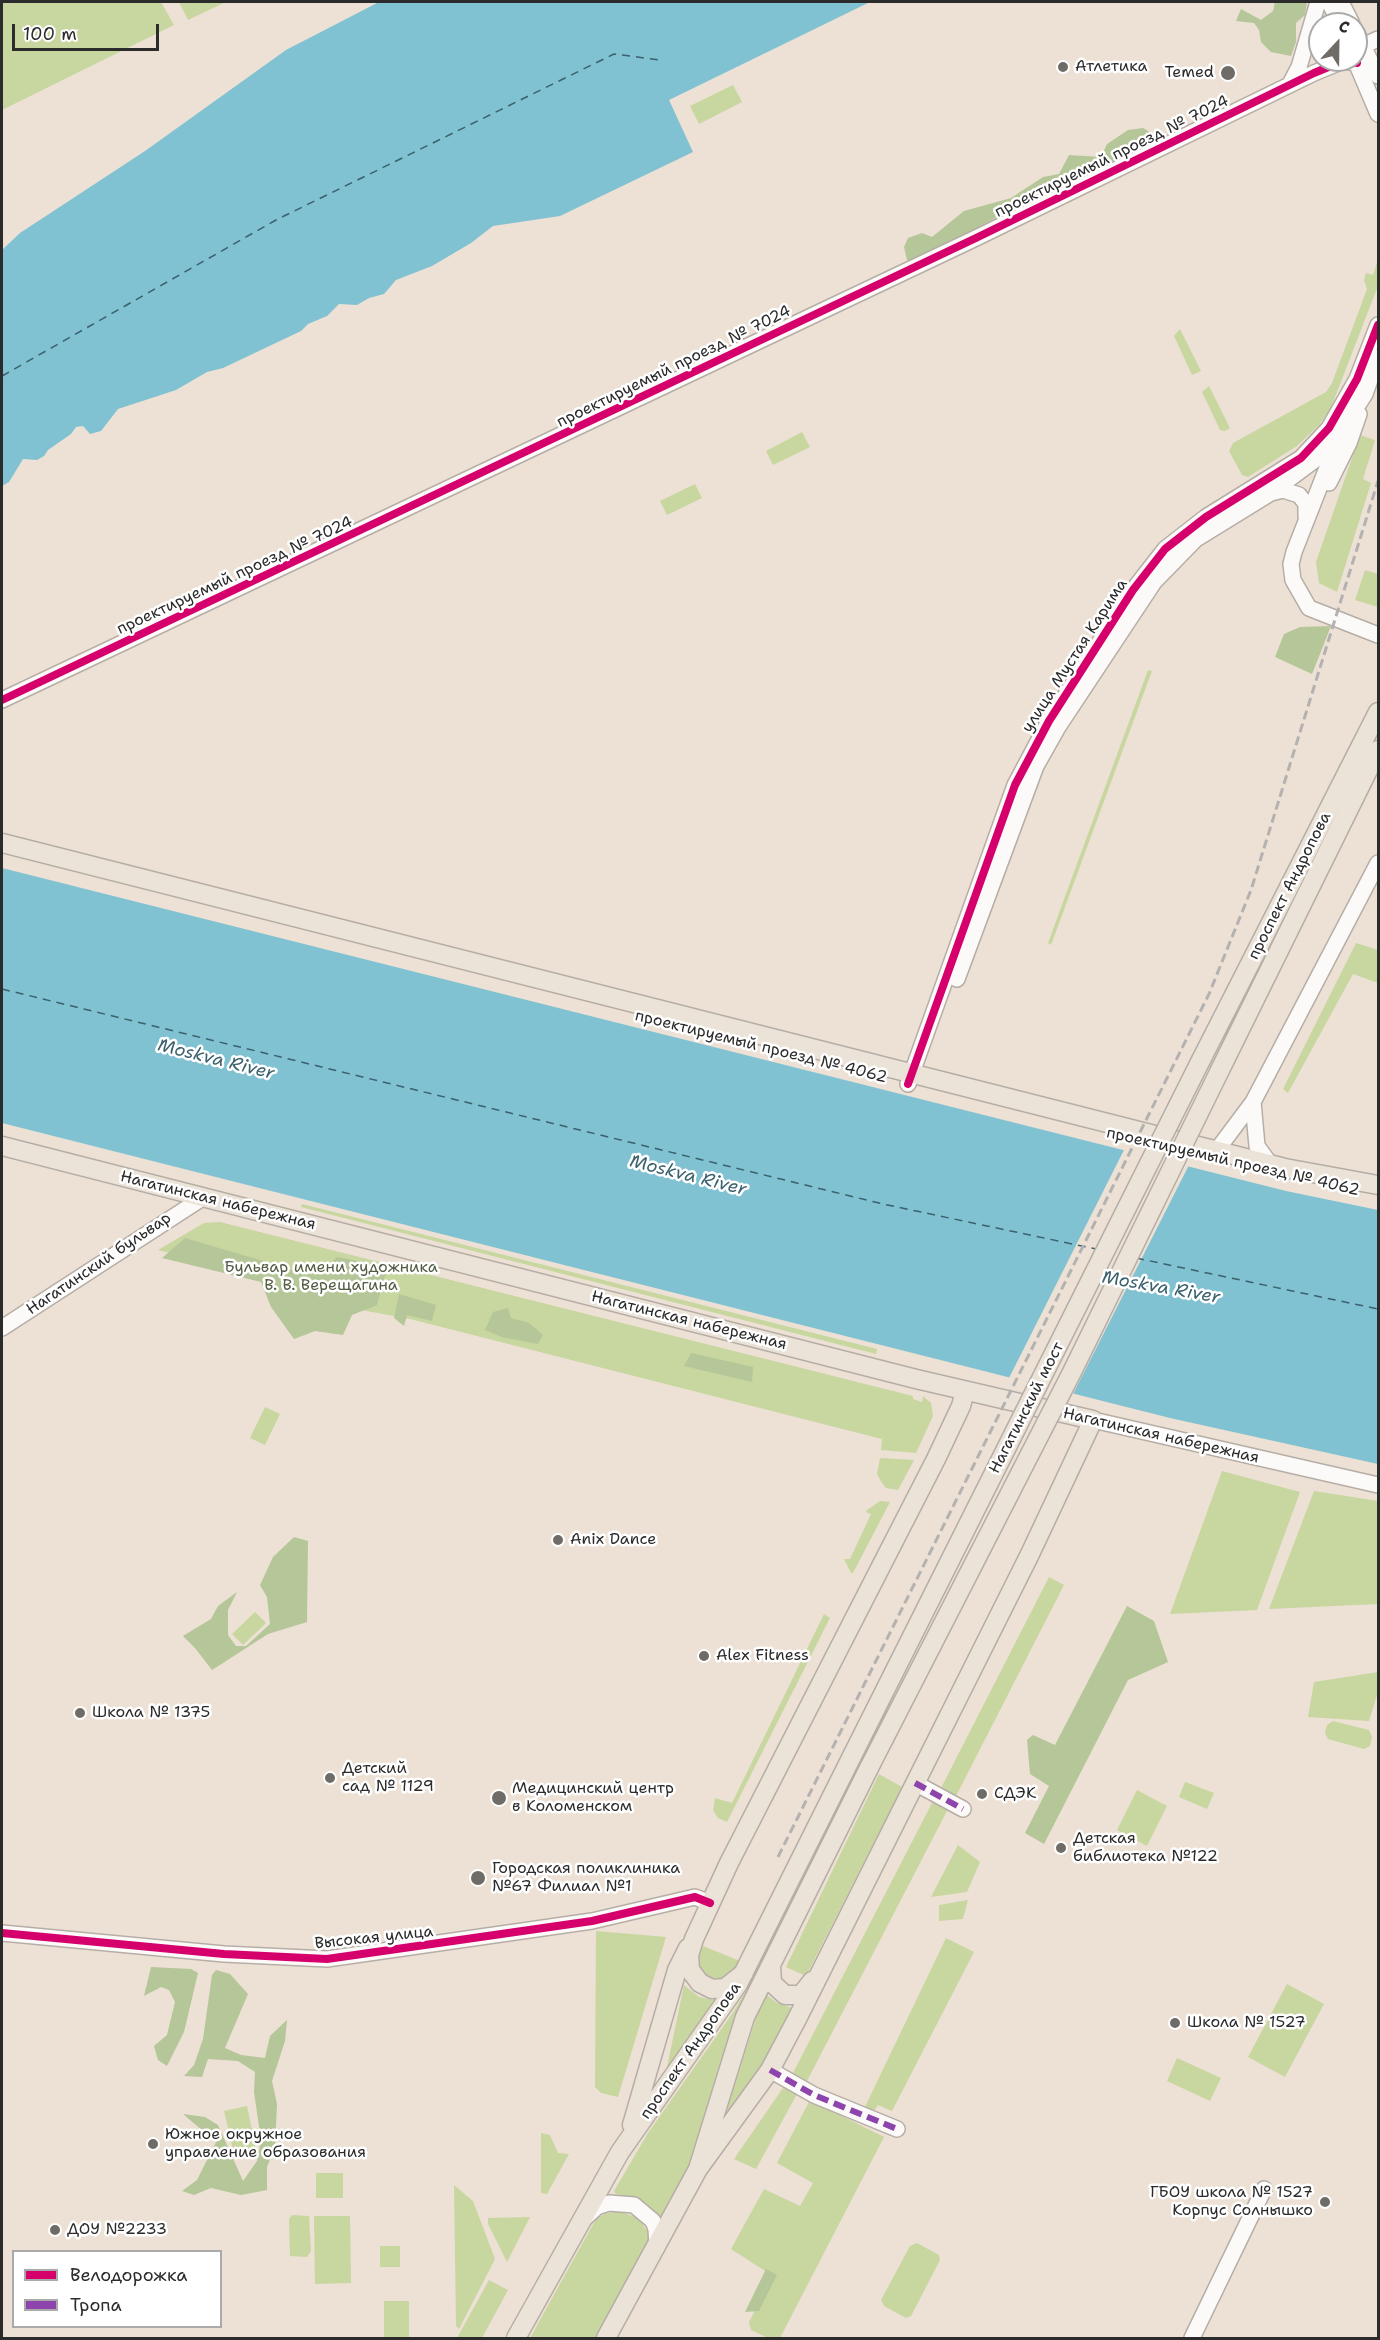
<!DOCTYPE html>
<html>
<head>
<meta charset="utf-8">
<style>
	body { margin:0 }
	#map { position:relative; width:1380px; height:2340px; overflow:hidden; background:#ece1d4; font-family:"Shantell Sans",sans-serif }
	canvas { display:block }
	.frame { position:absolute; inset:0; border:3px solid #2b2b2b; pointer-events:none }
	.legend { position:absolute; left:12px; top:2250px; width:210px; height:78px; box-sizing:border-box; background:#fff; border:2px solid #aaa; margin:0; padding:8px 10px; list-style:none; font-size:18px; color:#2b2b2b }
	.legend li { display:flex; align-items:center; gap:12px; height:30px }
	.legend b { width:30px; border:2px solid #aaa }
	.north { position:absolute; left:1308px; top:12px; width:60px; height:60px; box-sizing:border-box; background:#fff; border:2px solid #aaa; border-radius:50%; rotate:22deg; font-size:16px; font-weight:700; line-height:24px; text-align:center; color:#2b2b2b }
	.north::after { content:''; display:block; margin:auto; width:21px; height:27px; background:#6f6b66; clip-path:polygon(50% 0,100% 100%,50% 72%,0 100%) }
	.scale { position:absolute; left:12px; top:24px; width:147px; height:27px; box-sizing:border-box; border:3px solid #2b2b2b; border-top:0; padding-left:8px; font-size:18px; line-height:21px; white-space:nowrap; color:#2b2b2b; -webkit-text-stroke:4px #fff; paint-order:stroke }
</style>
</head>
<body>
<div id="map">
<canvas width="1380" height="2340"></canvas>
<div class="frame"></div>
<ul class="legend">
<li><b style="height:8px;background:#d6006c"></b>Велодорожка</li>
<li><b style="height:8px;background:#8e44ad"></b>Тропа</li>
</ul>
<div class="north">С</div>
<div class="scale">100 m</div>
</div>
<script>
const g = document.querySelector('canvas').getContext('2d');
g.lineJoin = 'round';
function paint(path, color) { g.fillStyle = color; g.fill(path, 'evenodd'); }
const toPath = rows => new Path2D(rows.map(r => 'M' + r).join(''));
function strokePath(path, color, width, dash) { g.strokeStyle = color; g.lineWidth = width; g.lineCap = dash ? 'butt' : 'round'; g.setLineDash(dash || []); g.stroke(path); }
function write(font, color, halo, rows, align = 'center') {
  g.font = font + ' "Shantell Sans",sans-serif'; g.lineWidth = 5; g.setLineDash([]); g.textBaseline = 'middle'; g.strokeStyle = halo; g.fillStyle = color; for (const [text, x, y, turn = 0] of rows) {
    g.save(); g.translate(x, y); g.rotate((+turn || 0) * Math.PI / 180); g.textAlign = isNaN(turn) ? turn : align; if (halo) g.strokeText(text, 0, 0); g.fillText(text, 0, 0); g.restore();
  }
}
paint(toPath([
	[2,2,161,2,174,25,2,110],
	[179,2,226,2,188,20],
	[733,85,742,102,699,124,690,106],
	[1378,259,1378,286,1330,410,1319,425,1297,446,1248,477,1242,475,1229,451,1233,443,1326,392,1332,383,1367,289,1364,280,1366,273,1373,275],
	[1180,329,1201,371,1192,375,1174,336],
	[1209,386,1230,428,1225,431,1220,430,1202,392],
	[802,432,810,447,773,465,766,451],
	[1360,435,1375,440,1363,479,1371,483,1337,592,1319,583,1316,562],
	[695,484,702,498,667,515,660,501],
	[1365,570,1378,574,1378,607,1355,600],
	[1148,670,1152,671,1051,945,1048,943],
	[1356,943,1378,950,1378,983,1353,974,1288,1093,1283,1089],
	[302,1204,877,1349,876,1354,301,1207],
	[220,1222,913,1396,913,1399,922,1402,923,1396,931,1403,933,1416,916,1453,881,1450,882,1439,410,1319,318,1302,298,1286,158,1250,204,1223],
	[265,1407,280,1414,265,1445,250,1438],
	[880,1458,914,1460,898,1490,886,1488,882,1483,877,1474],
	[1222,1471,1300,1492,1257,1610,1170,1614],
	[1314,1491,1378,1501,1378,1604,1269,1609],
	[880,1501,890,1502,853,1573,851,1573,844,1559,850,1559,871,1514,866,1512,867,1510],
	[1049,1577,1064,1585,955,1798,940,1790],
	[255,1612,266,1623,243,1645,232,1634],
	[824,1614,830,1618,727,1822,718,1818,713,1810,715,1798,732,1803],
	[1378,1672,1378,1692,1369,1721,1308,1717,1314,1682],
	[1333,1721,1369,1730,1372,1737,1370,1746,1364,1749,1328,1739,1325,1733,1327,1725],
	[879,1774,902,1787,806,1976,786,1967],
	[1185,1782,1214,1793,1207,1809,1179,1797],
	[1137,1790,1167,1806,1147,1846,1117,1830],
	[933,1801,948,1809,807,2081,793,2073],
	[958,1845,980,1862,967,1892,931,1897],
	[968,1900,963,1919,939,1921,939,1905],
	[596,1931,666,1937,618,2097,601,2093,595,2087],
	[946,1938,974,1952,892,2111,878,2105,871,2115,863,2111],
	[703,1946,740,1961,732,1976,723,1981,711,1980,701,1974,697,1959],
	[1287,1984,1324,2004,1285,2077,1248,2057],
	[684,1985,699,1997,718,2001,666,2072],
	[746,1991,748,1992,690,2167,663,2220,659,2220,641,2200,616,2194,614,2191,648,2133,732,2014],
	[764,1993,777,2003,792,2008,776,2043,733,2111,729,2112,727,2109],
	[1177,2058,1221,2078,1210,2101,1167,2081],
	[783,2088,797,2094,756,2169,734,2159],
	[810,2100,884,2137,780,2338,768,2338,751,2330,749,2322,773,2276,731,2249,764,2189,800,2206,813,2183,777,2163],
	[247,2106,256,2149,234,2154,224,2111],
	[541,2133,550,2135,558,2153,569,2154,547,2194,541,2193],
	[316,2173,343,2173,343,2198,316,2198],
	[454,2185,473,2201,495,2259,459,2329,456,2326],
	[618,2211,638,2218,648,2232,649,2245,597,2338,530,2338,596,2219,605,2214],
	[292,2215,309,2216,311,2251,307,2257,290,2256,289,2219],
	[314,2216,350,2216,351,2283,315,2284],
	[530,2217,507,2262,488,2224,488,2218],
	[917,2243,939,2255,940,2260,911,2316,906,2318,884,2306,881,2300,910,2246],
	[380,2246,400,2246,400,2267,380,2267],
	[489,2280,508,2290,482,2338,457,2338],
	[384,2301,409,2301,409,2338,384,2338]
]), '#c8d6a0');
paint(toPath([
	[1275,2,1307,2,1305,15,1296,23,1296,42,1291,56,1271,52,1261,42,1259,30,1254,23,1236,21,1241,9,1261,20,1273,11],
	[1143,128,1153,134,1149,146,1096,175,1080,178,1046,198,999,216,919,260,907,260,904,247,908,238,922,233,932,237,964,211,1011,198,1043,177,1059,174,1069,155,1101,157,1107,144,1128,130],
	[1331,626,1312,674,1275,657,1284,634,1300,627],
	[185,1238,307,1274,321,1272,337,1257,382,1266,386,1272,377,1305,352,1315,343,1335,315,1331,294,1339,271,1307,261,1282,162,1258],
	[399,1294,436,1305,432,1321,407,1315,404,1326,394,1318],
	[508,1308,511,1318,529,1323,543,1335,538,1344,502,1337,485,1330,493,1312],
	[691,1353,753,1367,752,1382,684,1366],
	[294,1537,308,1541,307,1622,268,1634,212,1670,195,1648,183,1636,211,1619,218,1606,237,1592,228,1610,228,1635,236,1646,246,1646,270,1624,267,1597,260,1585,273,1557],
	[1127,1606,1154,1621,1168,1662,1128,1680,1044,1844,1025,1833,1049,1786,1030,1774,1027,1740,1033,1735,1055,1745],
	[151,1967,191,1969,198,1973,184,2032,167,2066,158,2060,154,2046,167,2035,175,2002,169,1990,161,1987,144,1996],
	[216,1970,230,1974,248,1994,225,2048,241,2055,265,2058,270,2036,287,2020,285,2041,272,2081,277,2104,275,2147,267,2167,267,2190,241,2195,211,2188,194,2195,182,2191,197,2180,216,2142,183,2114,205,2117,218,2125,243,2181,257,2161,261,2140,254,2092,255,2072,238,2061,208,2059,202,2077,184,2076,194,2065,203,2039,212,1975],
	[766,2269,777,2275,759,2311,745,2312]
]), '#b5c698');
paint(toPath([
	[379,2,870,2,669,100,693,152,560,216,493,226,471,243,432,266,396,280,384,294,369,298,357,305,339,304,327,316,308,324,301,331,223,368,207,372,176,390,118,409,101,431,90,434,83,426,76,427,71,434,48,450,44,456,37,460,23,459,9,482,2,486,2,250,20,233,145,151,286,50],
	[2,868,1286,1191,1378,1210,1378,1464,1170,1418,2,1123]
]), '#80c1d2');
paint(toPath([
	[1126,1146,1190,1163,1072,1396,1008,1380]
]), '#ece1d4');
strokePath(toPath([
	[2,376,276,220,614,54,660,60],
	[2,989,883,1204,1096,1249],
	[1136,1258,1378,1309]
]), '#3b616d', 1.5, [8, 6]);
const minor = toPath([
	[1329,2,1340,24],
	[1341,2,1352,24],
	[1356,32,1378,76],
	[1363,46,1378,39],
	[1355,60,1378,114],
	[1290,84,1299,67,1318,2],
	[1336,445,1294,552,1291,564,1293,580,1309,608,1378,635],
	[1329,483,1349,443,1359,414],
	[1271,493,1283,490,1299,495,1306,504,1306,517],
	[2,700,976,238,1314,73,1343,61,1357,63],
	[957,979,1036,766,1058,727,1154,582,1196,539,1269,494,1319,457,1344,427,1365,394,1378,357],
	[908,1084,1015,785,1049,721,1133,590,1165,549,1206,517,1301,458,1329,428,1357,379,1378,325],
	[1253,1102,1257,1146,1270,1164],
	[1217,1150,1253,1102,1378,863],
	[2,1328,204,1197],
	[1093,1420,1378,1485],
	[915,1783,963,1809],
	[2,1933,224,1954,327,1959,592,1921,695,1897,710,1903],
	[770,2070,814,2095,897,2129],
	[586,2217,597,2207,609,2203,634,2205,653,2221,656,2229,657,2247],
	[1192,2338,1264,2189]
]);
const major = toPath([
	[2,843,1285,1168,1378,1185],
	[1201,1060,1378,712],
	[1220,1070,1378,750],
	[2,1146,916,1379,1093,1420,1030,1554,797,2019,770,2070,698,2169],
	[771,1965,772,1983,785,1995,801,1995,812,1981],
	[744,1973,725,1988,712,1989,700,1983,690,1970,689,1955,694,1939,729,1863,936,1459,961,1406,965,1391],
	[632,2125,677,1970,688,1948],
	[516,2338,620,2152,738,1984,852,1756],
	[606,2338,698,2169,745,2017,870,1766]
]);
strokePath(minor, '#b6aea6', 18);
strokePath(major, '#b6aea6', 21);
strokePath(minor, '#fcfaf9', 15);
strokePath(major, '#ebe3d7', 18);
strokePath(toPath([
	[778,1857,1209,994,1251,890,1378,481]
]), '#b4b2b0', 3, [9, 4.5]);
const majorBridge = toPath([
	[852,1756,1201,1060],
	[870,1766,1072,1372,1220,1070]
]);
strokePath(majorBridge, '#b6aea6', 21, []);
strokePath(majorBridge, '#ebe3d7', 18);
strokePath(toPath([
	[915,1783,963,1809],
	[770,2070,814,2095,897,2129]
]), '#8e44ad', 6, [12, 6]);
strokePath(toPath([
	[2,700,976,238,1314,73,1343,61,1357,63],
	[908,1084,1015,785,1049,721,1133,590,1165,549,1206,517,1301,458,1329,428,1357,379,1378,325],
	[2,1933,224,1954,327,1959,592,1921,695,1897,710,1903]
]), '#d6006c', 8);
for (const [x, y, r, color] of [
	[1063,67,6,"#6f6b66"],
	[1228,73,8,"#6f6b66"],
	[558,1540,6,"#6f6b66"],
	[704,1656,6,"#6f6b66"],
	[80,1713,6,"#6f6b66"],
	[330,1778,6,"#6f6b66"],
	[982,1794,6,"#6f6b66"],
	[499,1798,8,"#6f6b66"],
	[1061,1848,6,"#6f6b66"],
	[478,1878,8,"#6f6b66"],
	[1175,2023,6,"#6f6b66"],
	[153,2144,6,"#6f6b66"],
	[1325,2202,6,"#6f6b66"],
	[55,2230,6,"#6f6b66"]
]) { const dot = new Path2D(); dot.arc(x, y, r, 0, 2 * Math.PI); g.fillStyle = color; g.fill(dot); strokePath(dot, '#fff', 2); }
write('16px', '#2b2b2b', '#fff', [
	["Атлетика",1075,67],
	["Temed",1214,73,"right"],
	["Anix Dance",570,1540],
	["Alex Fitness",716,1656],
	["Школа № 1375",92,1713],
	["Детский",342,1769],
	["сад № 1129",342,1787],
	["Медицинский центр",512,1789],
	["в Коломенском",512,1807],
	["СДЭК",994,1794],
	["Детская",1073,1839],
	["библиотека №122",1073,1857],
	["Городская поликлиника",492,1869],
	["№67 Филиал №1",492,1887],
	["Школа № 1527",1187,2023],
	["Южное окружное",165,2135],
	["управление образования",165,2153],
	["ГБОУ школа № 1527",1313,2193,"right"],
	["Корпус Солнышко",1313,2211,"right"],
	["ДОУ №2233",67,2230]
], 'left');
write('16px', '#2b2b2b', '#fff', [
	["проектируемый проезд № 7024",1112,157,-26],
	["проектируемый проезд № 7024",674,367,-26],
	["проектируемый проезд № 7024",235,576,-25],
	["улица Мустая Карима",1075,656,-57],
	["проспект Андропова",1290,886,-63],
	["проектируемый проезд № 4062",761,1047,14],
	["проектируемый проезд № 4062",1233,1162,13],
	["Нагатинская набережная",218,1201,14],
	["Нагатинский бульвар",99,1264,-34],
	["Нагатинская набережная",689,1321,14],
	["Нагатинский мост",1027,1408,-63],
	["Нагатинская набережная",1161,1436,13],
	["Высокая улица",374,1938,-6],
	["проспект Андропова",691,2051,-55]
]);
write('16px', '#515c41', '#fff', [
	["Бульвар имени художника",331,1268],
	["В. В. Верещагина",331,1286]
]);
write('italic 18px', '#3b616d', '#fff', [
	["Moskva River",216,1060,14],
	["Moskva River",688,1176,14],
	["Moskva River",1161,1288,10]
]);
</script>
</body>
</html>
